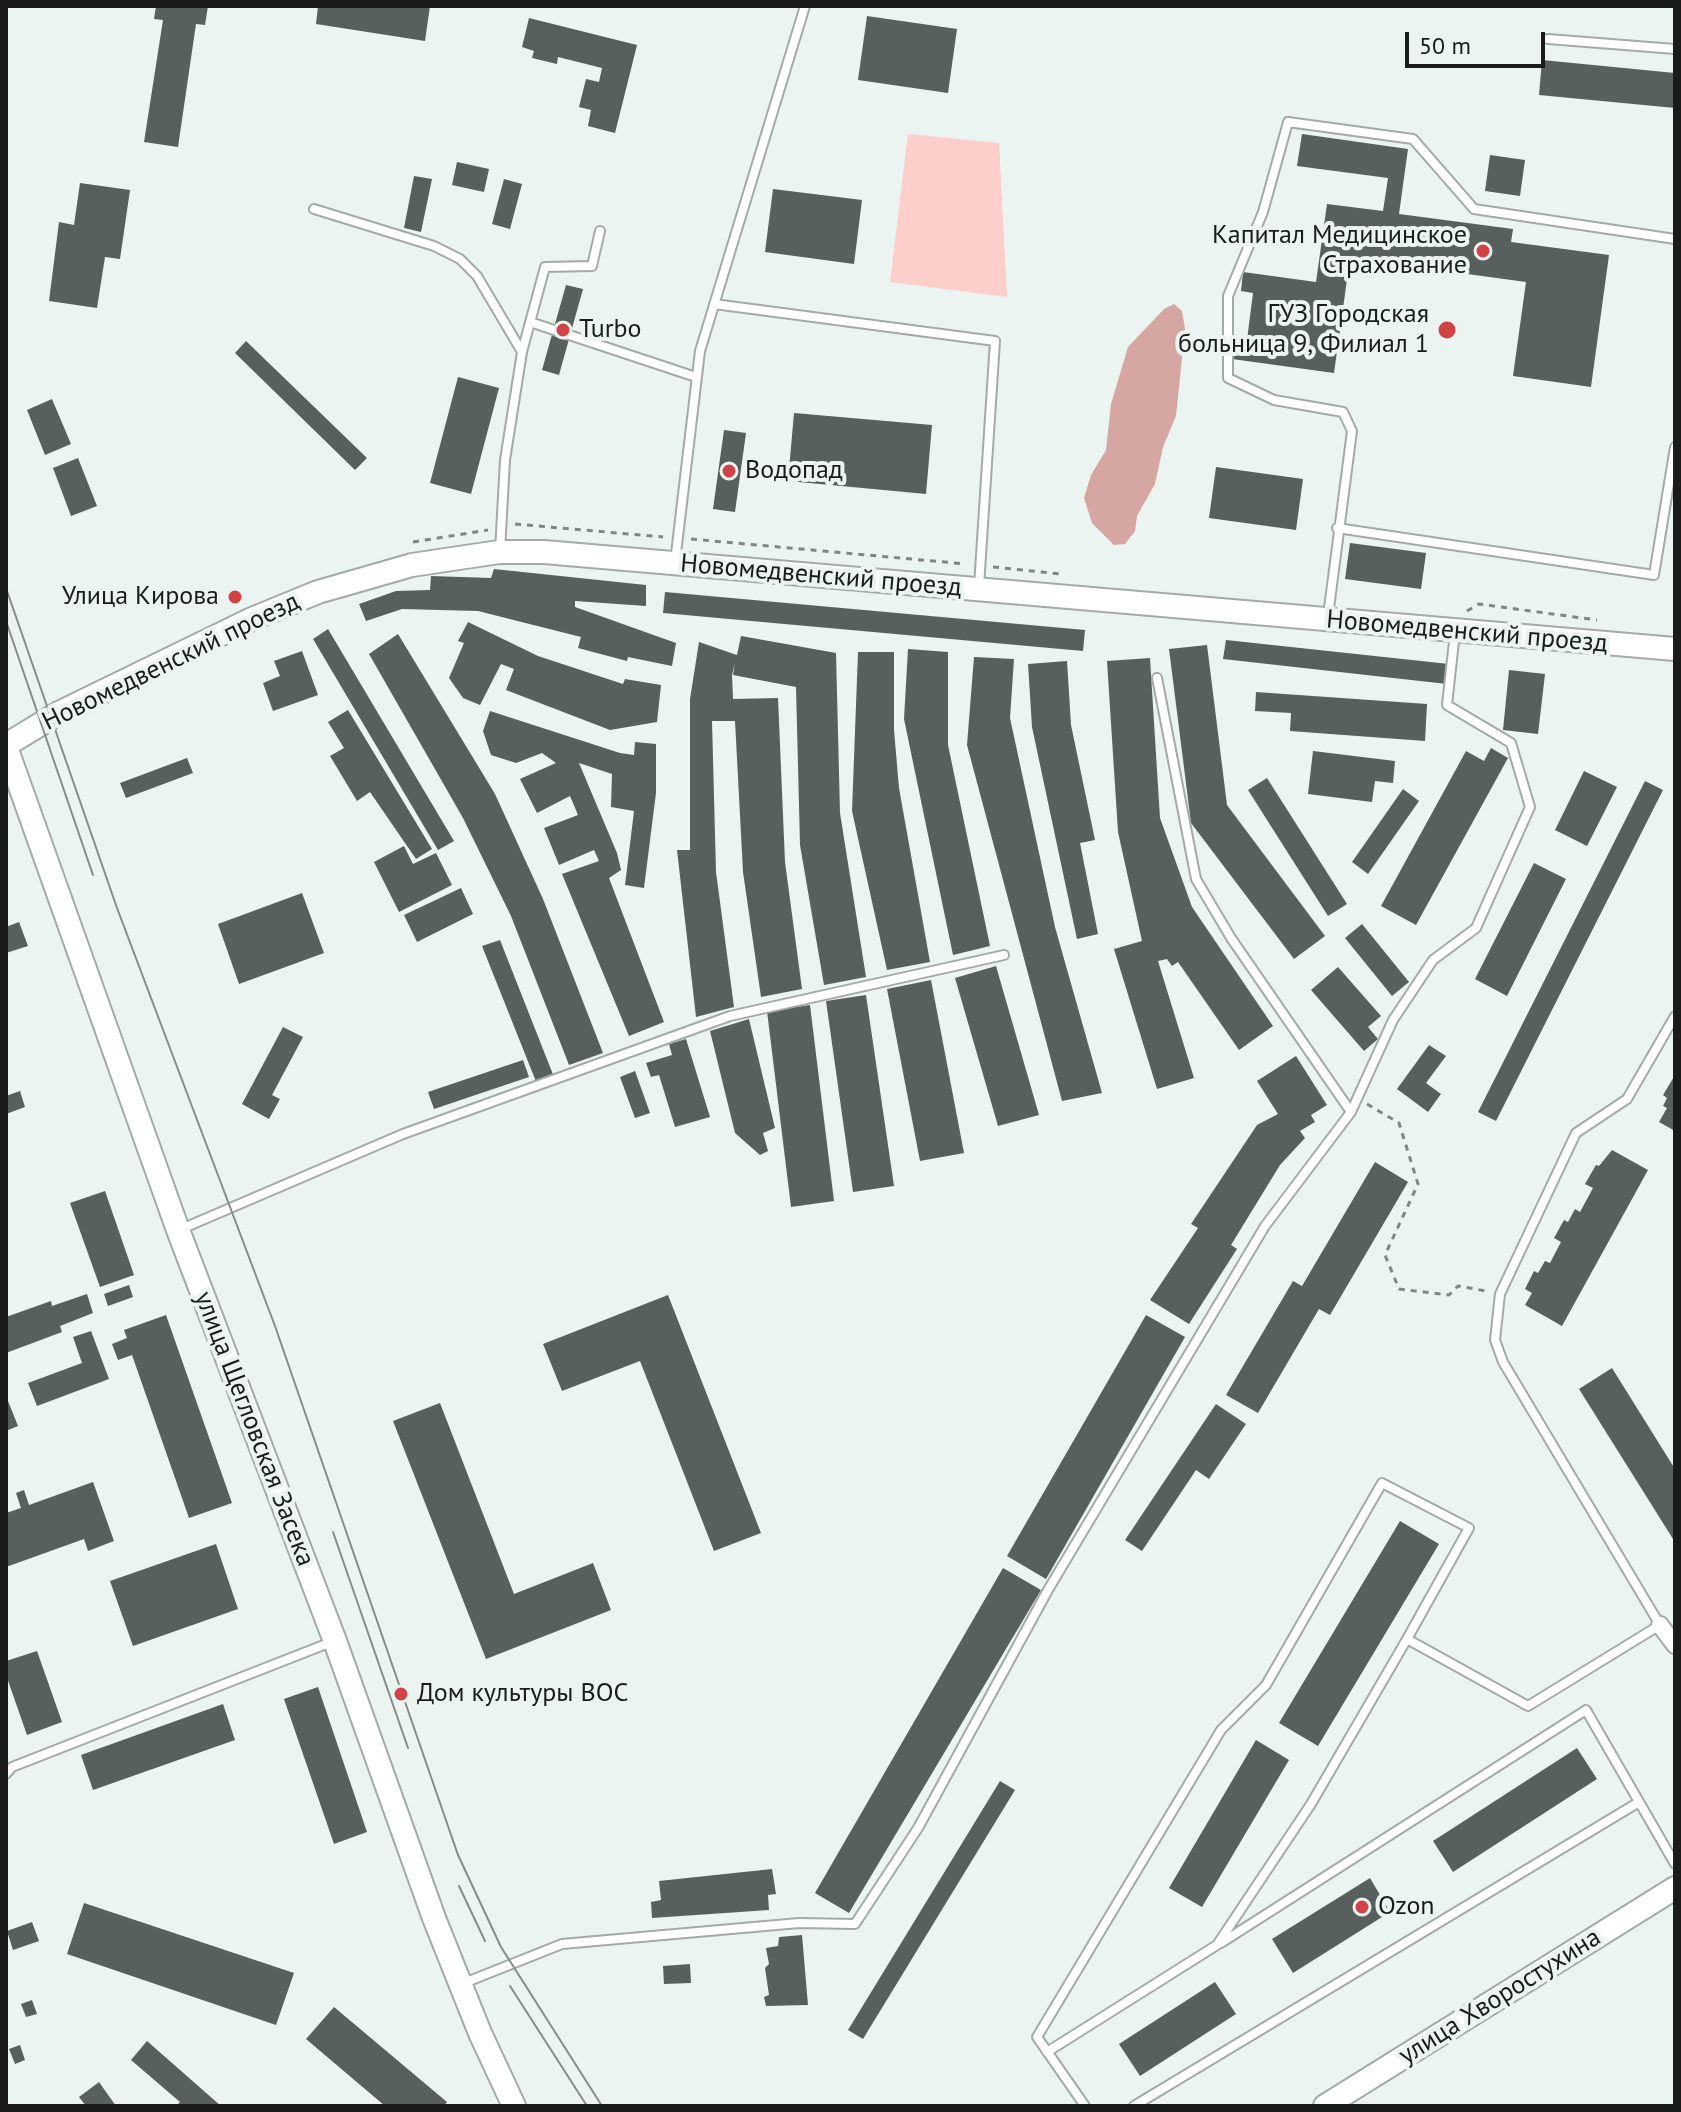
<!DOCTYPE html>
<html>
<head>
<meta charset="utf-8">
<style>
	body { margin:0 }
	#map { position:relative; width:1681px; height:2112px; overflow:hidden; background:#ebf4f1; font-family:"PT Sans",sans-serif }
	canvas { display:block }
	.frame { position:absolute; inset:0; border:8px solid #191c1b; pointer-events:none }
	.scale { position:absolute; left:1405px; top:32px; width:140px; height:36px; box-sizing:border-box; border:4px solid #191c1b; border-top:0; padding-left:10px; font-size:24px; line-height:28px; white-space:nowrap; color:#191c1b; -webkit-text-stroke:6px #ebf4f1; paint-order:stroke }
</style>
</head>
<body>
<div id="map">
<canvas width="1681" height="2112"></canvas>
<div class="frame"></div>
<div class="scale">50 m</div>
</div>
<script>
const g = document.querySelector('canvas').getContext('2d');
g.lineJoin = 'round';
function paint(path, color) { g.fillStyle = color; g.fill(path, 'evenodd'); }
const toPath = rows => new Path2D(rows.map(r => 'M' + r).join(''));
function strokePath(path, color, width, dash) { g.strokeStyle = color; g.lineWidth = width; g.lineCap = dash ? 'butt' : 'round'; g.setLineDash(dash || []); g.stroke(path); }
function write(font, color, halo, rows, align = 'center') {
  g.font = font + ' "PT Sans",sans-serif'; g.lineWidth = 8; g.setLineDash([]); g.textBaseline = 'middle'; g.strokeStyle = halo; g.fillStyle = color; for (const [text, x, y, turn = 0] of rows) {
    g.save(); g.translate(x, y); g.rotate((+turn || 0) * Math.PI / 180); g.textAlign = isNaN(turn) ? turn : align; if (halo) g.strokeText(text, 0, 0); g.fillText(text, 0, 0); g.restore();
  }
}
paint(toPath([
	[908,134,999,143,1007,297,890,282]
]), '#fececb');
paint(toPath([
	[1174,304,1182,311,1185,329,1176,416,1163,447,1155,484,1137,516,1135,531,1125,544,1114,545,1092,523,1084,498,1091,475,1106,450,1111,404,1128,347,1164,309]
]), '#d6a6a2');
paint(toPath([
	[156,6,208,6,205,25,196,24,178,147,144,142,163,20,154,19],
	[318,6,430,6,425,41,316,24],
	[867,16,957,29,948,93,858,80],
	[529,18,637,45,615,133,588,126,591,110,579,107,586,79,599,82,602,68,558,57,557,64,532,58,534,51,522,47],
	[1542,60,1675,73,1675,108,1539,95],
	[1302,134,1408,149,1399,214,1513,229,1511,242,1609,255,1591,387,1513,376,1526,282,1350,258,1334,373,1232,359,1235,339,1247,340,1253,293,1241,291,1243,272,1316,282,1327,204,1383,211,1388,178,1297,166],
	[1490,155,1525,160,1520,196,1485,191],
	[457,162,489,169,484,192,452,185],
	[414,176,432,179,421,232,404,228],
	[504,179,522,184,510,229,492,224],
	[80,183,130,190,120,259,105,257,97,308,49,301,59,222,74,225],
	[773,189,862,200,854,264,765,252],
	[566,285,583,289,559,375,542,370],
	[246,341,367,458,355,470,235,353],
	[458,377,499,388,471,494,430,483],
	[52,399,71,444,45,455,27,410],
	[794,413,932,425,926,494,788,481],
	[724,430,746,433,735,512,713,509],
	[78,458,97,506,71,516,53,468],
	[1216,467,1303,479,1296,530,1209,518],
	[1350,543,1426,553,1421,589,1345,579],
	[494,569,646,585,646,606,575,601,575,607,676,643,672,666,628,657,627,661,578,648,581,637,478,611,402,609,366,621,359,604,396,591,430,590,431,576,491,578],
	[665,592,1085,630,1083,651,663,613],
	[468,622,538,656,623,684,625,679,661,685,657,722,610,730,506,690,514,669,501,664,480,705,463,698,449,678,464,643,458,641],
	[328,629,454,841,438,850,313,639],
	[398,634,495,794,543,899,603,1053,569,1065,511,916,463,818,369,654],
	[741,636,836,653,840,813,866,977,824,985,800,845,796,687,733,675,735,663,732,675,733,699,778,698,785,862,802,989,761,997,743,872,735,721,712,721,716,872,734,1007,696,1017,677,850,690,850,690,699,699,642,737,655],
	[1226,640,1449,664,1447,684,1223,659],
	[1207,645,1227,805,1325,936,1294,959,1191,823,1169,649],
	[908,649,948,652,948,745,990,946,953,955,904,719],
	[302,651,318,695,273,711,263,683,280,676,274,661],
	[858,652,894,652,894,730,899,788,930,962,887,970,852,811],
	[974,657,1014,659,1010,718,1055,927,1102,1093,1062,1101,967,745],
	[1150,658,1160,818,1192,907,1273,1026,1239,1050,1178,962,1172,966,1167,959,1158,961,1194,1078,1157,1089,1114,949,1142,941,1118,832,1107,661],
	[1067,661,1071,725,1095,840,1080,843,1098,934,1077,939,1032,727,1028,664],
	[1509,670,1545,674,1538,734,1503,730],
	[1256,692,1427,704,1425,741,1290,731,1291,713,1255,711],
	[348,710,432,849,416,859,370,792,357,801,330,756,344,748,328,722],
	[490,711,620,753,634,755,635,742,656,744,656,793,644,888,625,885,634,811,611,807,612,774,579,763,617,853,621,870,609,878,664,1022,629,1036,562,874,599,861,594,850,559,865,544,828,578,815,570,796,537,813,520,779,556,763,542,753,516,763,491,755,483,731],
	[1491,748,1508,758,1416,925,1381,906,1466,751,1484,761],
	[1313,751,1395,761,1393,783,1375,781,1372,802,1308,794],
	[187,758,193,773,126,798,120,783],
	[1584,771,1617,787,1587,846,1555,830],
	[1267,778,1347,904,1328,916,1248,790],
	[1645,781,1663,790,1496,1121,1478,1112],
	[1403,789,1419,801,1368,874,1352,862],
	[404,846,413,864,436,853,452,885,399,912,374,862],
	[1534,863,1566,879,1507,996,1475,979],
	[461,888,473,914,417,942,404,915],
	[302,893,324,953,239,984,218,924],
	[19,922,28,946,6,953,6,927],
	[1362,924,1409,982,1392,996,1345,938],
	[500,940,554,1077,537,1084,482,946],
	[996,966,1039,1115,998,1126,955,978],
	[1338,967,1381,1016,1368,1027,1378,1039,1364,1051,1311,990],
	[931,980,964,1153,920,1161,887,989],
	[866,995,894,1186,853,1192,826,1001],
	[810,1005,834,1201,791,1207,767,1011],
	[749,1019,775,1128,763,1133,768,1151,760,1155,735,1133,710,1031],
	[283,1027,303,1037,272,1095,280,1099,269,1119,242,1104],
	[686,1039,710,1117,675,1127,659,1075,651,1077,646,1063,672,1055,669,1044],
	[1429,1045,1446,1056,1426,1083,1441,1094,1428,1112,1397,1089],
	[1296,1056,1327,1105,1311,1115,1315,1122,1300,1131,1305,1138,1280,1165,1231,1245,1237,1249,1189,1324,1150,1300,1198,1228,1191,1224,1257,1125,1278,1114,1257,1081],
	[523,1060,529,1077,434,1109,428,1092],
	[635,1071,650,1113,635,1118,620,1077],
	[1675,1075,1675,1131,1659,1122,1667,1108,1663,1106,1667,1098,1663,1095],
	[20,1091,25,1107,6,1114,6,1096],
	[1612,1150,1648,1170,1562,1326,1525,1305,1532,1293,1525,1289,1534,1271,1538,1273,1545,1261,1550,1263,1561,1242,1554,1238,1564,1220,1568,1222,1575,1209,1580,1212,1593,1188,1585,1184,1596,1165,1599,1166],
	[1375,1162,1408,1182,1330,1315,1319,1309,1258,1413,1226,1395,1293,1281,1302,1286],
	[105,1191,134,1275,100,1287,70,1203],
	[129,1285,133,1297,108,1306,104,1294],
	[87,1294,93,1313,60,1326,62,1332,6,1353,6,1317,51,1301,52,1306],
	[668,1295,761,1533,714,1551,640,1361,562,1391,543,1344],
	[166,1315,232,1503,189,1518,132,1355,118,1360,112,1344,127,1338,124,1330],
	[1146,1315,1185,1337,1046,1579,1007,1556],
	[91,1331,109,1379,37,1406,28,1383,82,1363,73,1337],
	[1612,1368,1675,1469,1673,1539,1579,1389],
	[6,1396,18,1426,6,1431],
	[440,1403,514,1594,593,1563,611,1610,486,1659,393,1421],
	[1216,1404,1246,1424,1209,1479,1196,1470,1142,1551,1125,1540],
	[93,1482,114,1541,88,1551,84,1539,6,1567,6,1513,21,1508,16,1493,24,1490,29,1505],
	[1400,1521,1439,1544,1318,1746,1279,1723],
	[216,1544,238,1609,133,1646,110,1581],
	[1003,1568,1041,1590,849,1913,815,1893],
	[37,1651,62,1722,27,1735,6,1675,6,1661],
	[318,1687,367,1832,334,1844,284,1699],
	[223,1704,235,1740,93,1790,81,1755],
	[1256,1740,1289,1760,1202,1907,1169,1888],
	[1577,1748,1597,1779,1453,1872,1433,1841],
	[1000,1781,1015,1790,863,2039,848,2030],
	[772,1869,776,1894,768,1895,769,1910,652,1918,651,1902,661,1900,659,1881],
	[1370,1878,1390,1912,1293,1973,1272,1939],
	[84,1903,294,1973,276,2025,67,1954],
	[32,1922,39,1941,13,1950,7,1931],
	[802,1935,808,2005,766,2006,764,1997,769,1995,765,1968,769,1964,766,1948,778,1946,779,1937],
	[690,1964,691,1983,664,1984,663,1966],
	[1215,1982,1236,2014,1140,2076,1119,2044],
	[32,2000,37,2014,26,2017,21,2004],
	[334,2007,447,2102,444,2106,385,2106,306,2039],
	[147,2041,221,2106,176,2106,180,2102,131,2060],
	[20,2045,25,2060,15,2064,9,2049],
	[99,2082,116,2106,86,2106,79,2097]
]), '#58605d');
const lane = toPath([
	[1548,39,1675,49],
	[314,209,434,246,460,259,477,276,522,352,505,460,500,551],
	[714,304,995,341,979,586],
	[530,322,696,377],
	[522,352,545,267,592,266,600,231],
	[1337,528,1654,575,1675,447],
	[675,562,700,351,805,6],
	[1328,616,1352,431,1343,412,1274,400,1228,378,1228,296,1263,212,1288,122,1413,139,1474,209,1675,239],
	[1157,678,1196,879,1231,938,1351,1112],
	[179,1230,403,1134,730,1016,1004,955],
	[6,1774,12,1767,334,1641],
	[1221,1943,1586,1710,1675,1864],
	[464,1983,562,1944,799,1923,855,1924,918,1828,1048,1590,1265,1226,1351,1112,1393,1020,1433,960,1476,928,1530,807,1511,743,1447,705,1455,632],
	[1047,2052,1217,1945,1311,1804,1407,1639,1528,1706,1660,1625,1503,1362,1495,1340,1500,1294,1576,1133,1627,1099,1675,1016],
	[1085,2106,1037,2037,1221,1730,1266,1685,1382,1483,1469,1528,1407,1639],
	[1134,2106,1639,1802]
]);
const street = toPath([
	[1660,1625,1675,1645]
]);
const secondary = toPath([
	[6,745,59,713,252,619,318,592,412,565,499,552,544,552,1675,649],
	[6,747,178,1230,335,1641,434,1918,480,2033,514,2106],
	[1325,2106,1675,1888]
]);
strokePath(lane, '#a3aba8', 12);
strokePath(street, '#a3aba8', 20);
strokePath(secondary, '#a3aba8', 26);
strokePath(toPath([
	[515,524,663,537],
	[691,539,966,564],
	[413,542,488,530],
	[993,567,1061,574],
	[1467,611,1479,604,1597,620],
	[1367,1104,1399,1123,1418,1184,1385,1255,1399,1289,1449,1295,1458,1286,1486,1291]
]), '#808684', 3, [6, 6]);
strokePath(lane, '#fff', 8);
strokePath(street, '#fff', 16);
strokePath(secondary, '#fff', 22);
strokePath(toPath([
	[6,588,117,908,275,1326,458,1855,501,1947,602,2106],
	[6,621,93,875],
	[333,1532,408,1748],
	[459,1886,485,1941],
	[510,1986,587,2106]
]), '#868c8a', 2);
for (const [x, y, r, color] of [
	[1483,251,8,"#d24345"],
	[563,330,8,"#d24345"],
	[1447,330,10,"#d24345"],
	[729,471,8,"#d24345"],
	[235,597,8,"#d24345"],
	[401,1694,8,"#d24345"],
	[1362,1907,8,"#d24345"]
]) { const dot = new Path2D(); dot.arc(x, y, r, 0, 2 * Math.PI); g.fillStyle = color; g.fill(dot); strokePath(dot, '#ebf4f1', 3); }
write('26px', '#191c1b', '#ebf4f1', [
	["Капитал Медицинское",1467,236,"right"],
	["Страхование",1467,266,"right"],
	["ГУЗ Городская",1429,315,"right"],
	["больница 9, Филиал 1",1429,345,"right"],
	["Turbo",579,330],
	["Водопад",745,471],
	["Улица Кирова",219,597,"right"],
	["Дом культуры ВОС",417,1694],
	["Ozon",1378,1907]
], 'left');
write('26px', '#191c1b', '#ebf4f1', [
	["Новомедвенский проезд",821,576,5],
	["Новомедвенский проезд",1467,632,5],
	["Новомедвенский проезд",171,662,-26],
	["улица Щегловская Засека",254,1429,69],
	["улица Хворостухина",1500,1997,-32]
]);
</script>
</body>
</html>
